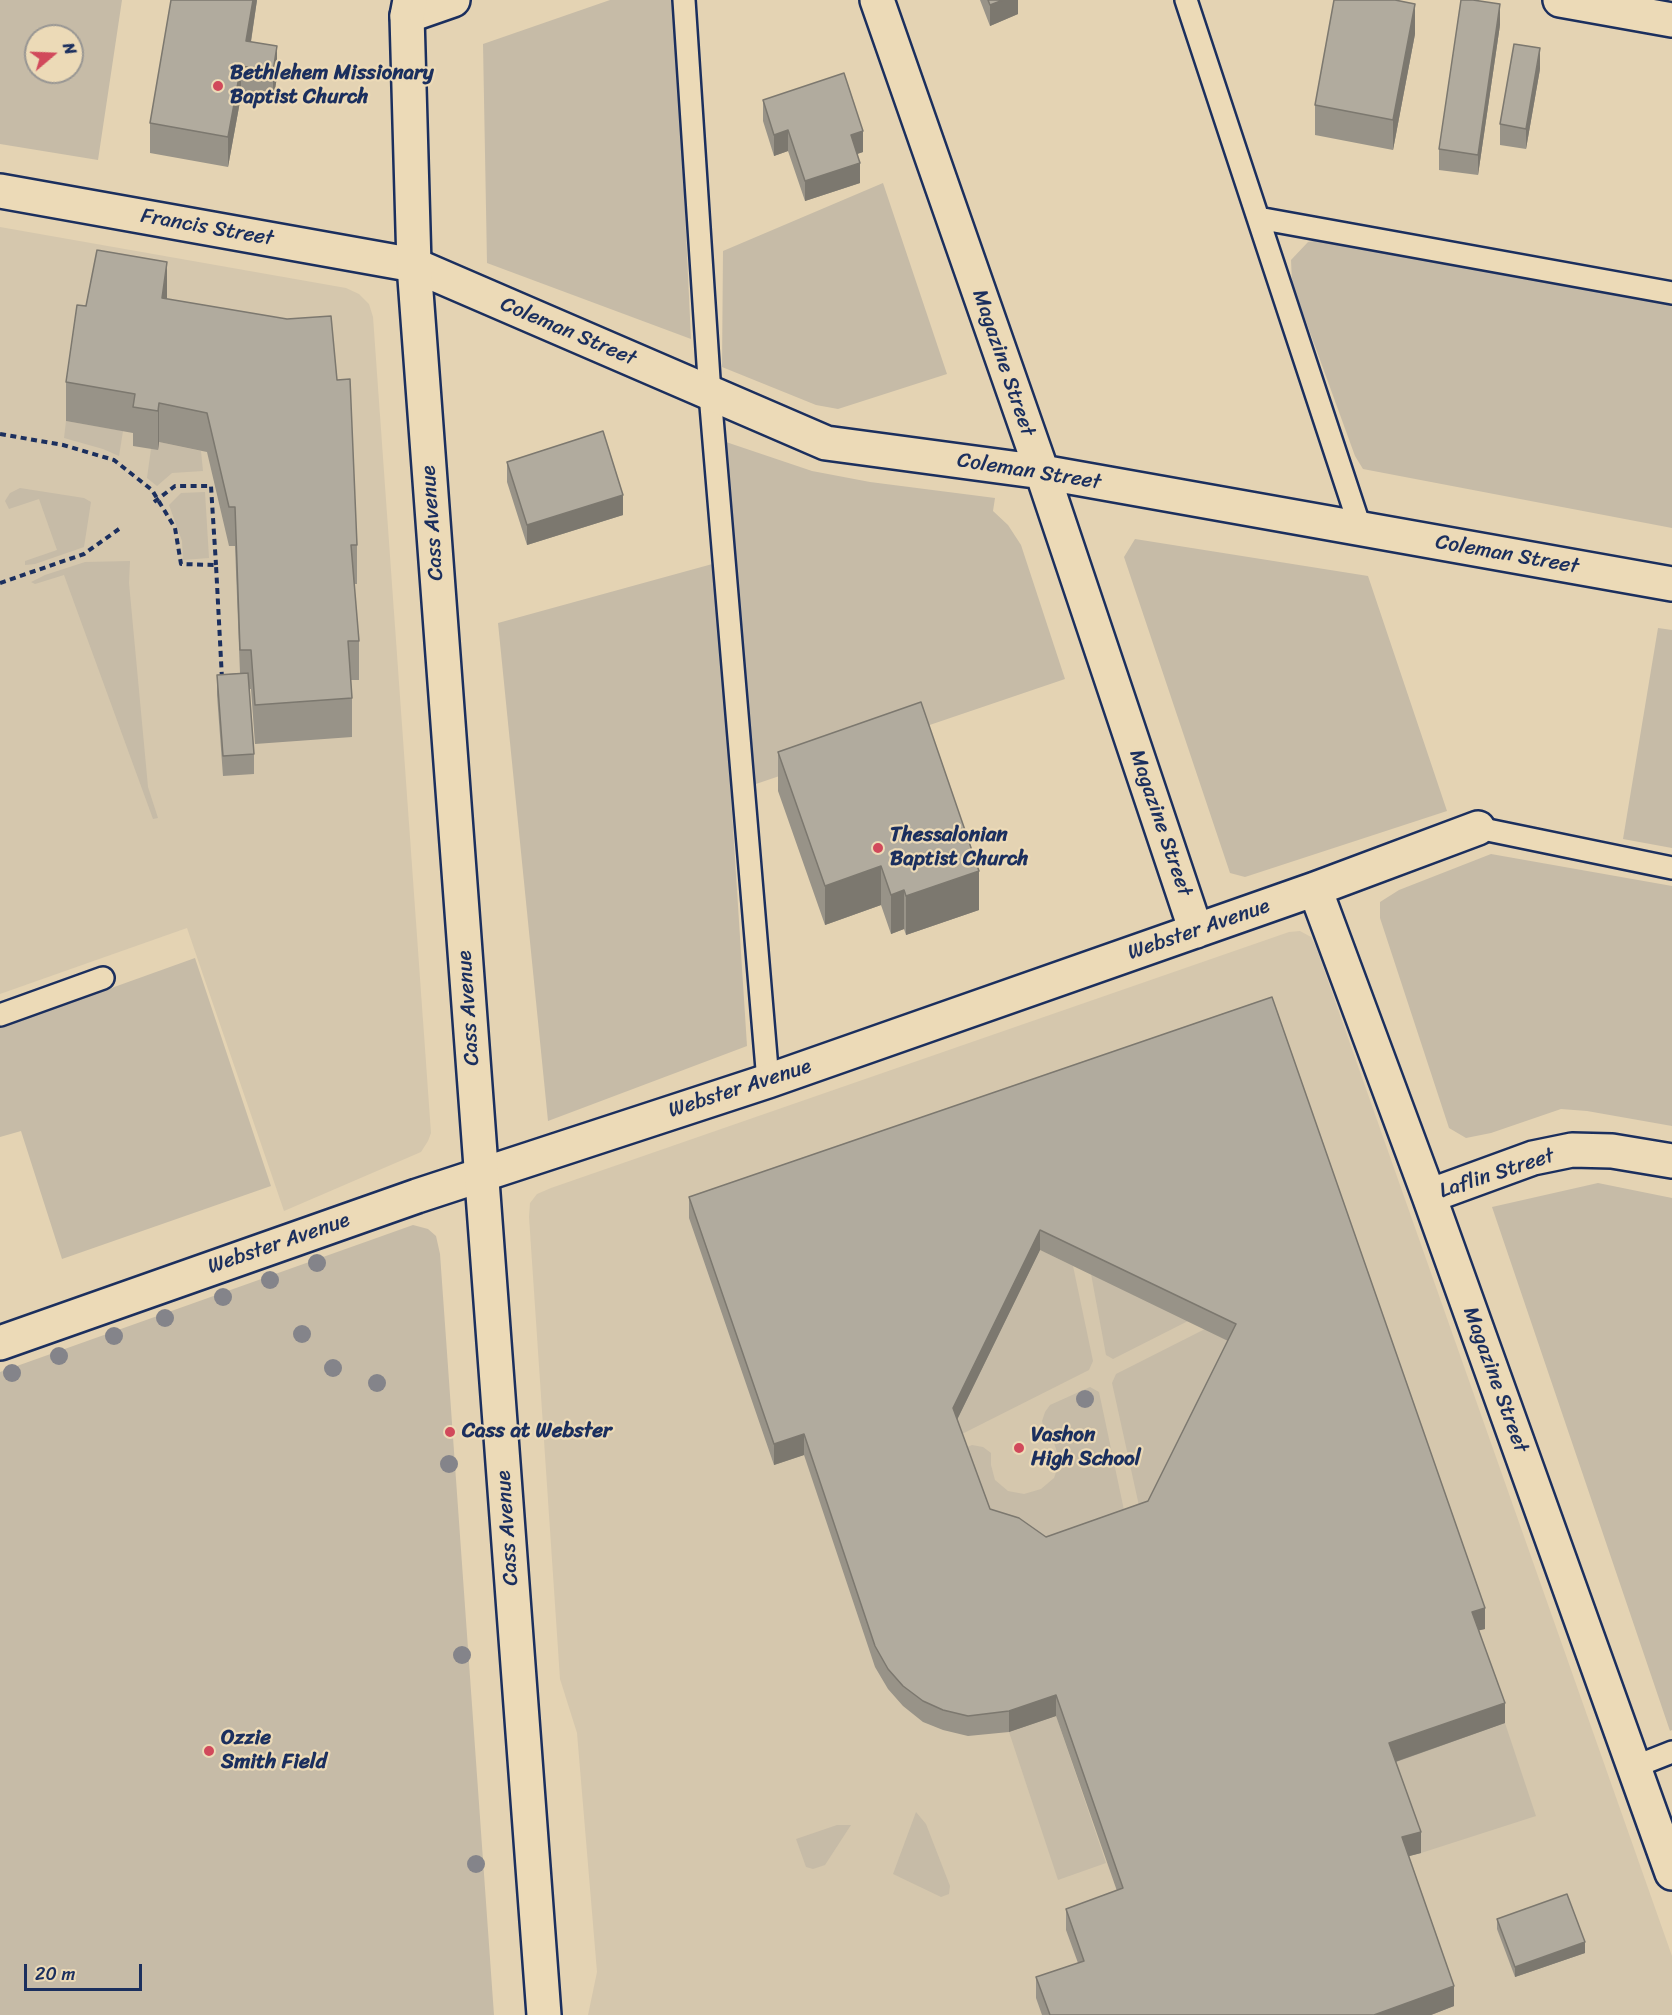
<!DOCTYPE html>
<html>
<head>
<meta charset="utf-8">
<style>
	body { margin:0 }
	#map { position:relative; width:1672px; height:2015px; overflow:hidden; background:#e4d3b3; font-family:Sriracha,sans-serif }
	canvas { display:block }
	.north { position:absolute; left:24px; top:24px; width:60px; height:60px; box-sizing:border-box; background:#ecdab7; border:2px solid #989693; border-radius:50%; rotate:71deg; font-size:16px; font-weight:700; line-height:24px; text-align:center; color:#1b2f5e }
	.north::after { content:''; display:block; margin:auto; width:21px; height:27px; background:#d1495b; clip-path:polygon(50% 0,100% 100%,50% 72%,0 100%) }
	.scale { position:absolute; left:24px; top:1964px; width:118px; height:27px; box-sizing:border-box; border:3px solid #1b2f5e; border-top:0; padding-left:8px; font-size:18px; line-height:21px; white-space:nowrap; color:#1b2f5e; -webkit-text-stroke:4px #ecdab7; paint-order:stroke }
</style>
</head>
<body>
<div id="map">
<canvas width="1672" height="2015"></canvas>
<div class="north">N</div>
<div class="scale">20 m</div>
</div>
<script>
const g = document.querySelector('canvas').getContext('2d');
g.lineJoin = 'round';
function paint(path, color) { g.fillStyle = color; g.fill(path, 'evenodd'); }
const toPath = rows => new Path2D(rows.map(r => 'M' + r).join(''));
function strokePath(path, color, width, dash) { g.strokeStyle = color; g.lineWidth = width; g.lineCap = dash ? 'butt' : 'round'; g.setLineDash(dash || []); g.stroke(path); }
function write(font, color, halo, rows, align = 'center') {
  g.font = font + ' Sriracha,sans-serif'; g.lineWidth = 4.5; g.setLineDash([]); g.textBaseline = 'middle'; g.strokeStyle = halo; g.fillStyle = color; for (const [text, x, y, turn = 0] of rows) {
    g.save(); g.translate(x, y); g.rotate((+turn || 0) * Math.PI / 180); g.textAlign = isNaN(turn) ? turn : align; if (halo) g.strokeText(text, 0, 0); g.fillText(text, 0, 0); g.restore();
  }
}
paint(toPath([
	[0,227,346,288,359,294,369,304,373,317,431,1133,428,1141,421,1152,284,1211,187,928,0,994],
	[1300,931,1311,937,1316,947,1672,1956,1672,2015,588,2015,597,1972,577,1733,560,1679,529,1217,530,1203,537,1194,551,1188,1289,932]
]), '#d5c7ad');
paint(toPath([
	[0,0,122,0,98,160,0,144],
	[36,36,72,36,72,72,36,72],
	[610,0,675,0,691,339,487,263,483,44],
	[883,183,947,374,838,409,816,405,722,367,723,251],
	[1331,238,1672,304,1672,528,1363,469,1355,456,1292,283,1291,260,1308,242],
	[66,421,123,431,119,456,103,449,64,438],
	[159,442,201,451,203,471,172,473,157,486,147,478,151,449],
	[726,442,812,471,870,482,995,498,993,511,1008,525,1021,545,1065,679,753,785],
	[20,488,84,498,91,502,84,547,35,564,25,565,25,561,57,550,39,499,9,509,5,501,10,493],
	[205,492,209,558,183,560,182,541,169,505,181,493],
	[1135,539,1368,576,1447,811,1245,877,1230,873,1124,557],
	[130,561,129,583,148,787,158,818,153,819,64,575,35,584,31,582,45,575,85,562],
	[716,563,747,1046,548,1121,498,623],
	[1658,628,1672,630,1672,848,1623,839],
	[1491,854,1672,886,1672,1126,1587,1111,1561,1109,1491,1133,1466,1138,1449,1128,1380,918,1380,902,1399,890],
	[195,958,271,1186,62,1259,21,1131,0,1137,0,1028],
	[1598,1183,1672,1198,1672,1730,1670,1731,1492,1207],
	[413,1225,428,1229,436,1236,440,1254,494,2015,0,2015,0,1372],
	[1040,1250,1073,1266,1093,1361,1089,1370,956,1437,953,1428],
	[1091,1274,1188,1321,1113,1359,1106,1355],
	[1205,1329,1236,1345,1143,1524,1112,1383,1116,1374],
	[1090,1387,1099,1392,1128,1529,1046,1557,990,1530,960,1450,972,1445,983,1447,991,1453,991,1465,995,1480,1008,1491,1024,1494,1041,1489,1054,1478,1060,1461,1054,1443,1045,1432,1042,1421,1045,1412,1050,1405],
	[1056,1716,1106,1863,1058,1880,1009,1732],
	[1505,1723,1536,1816,1421,1853,1389,1764],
	[916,1812,926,1824,950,1886,949,1894,941,1897,893,1874],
	[837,1825,851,1825,825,1865,813,1869,806,1867,796,1839]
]), '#c6bba7');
const service = toPath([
	[684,0,710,394,768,1081],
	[1186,0,1361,530],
	[1258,218,1672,293],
	[1478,828,1672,868],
	[0,1015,103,978],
	[1634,1767,1672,1752]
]);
const minor = toPath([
	[877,0,1042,472,1196,931],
	[1560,0,1672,20],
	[407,16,453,0],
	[0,191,414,265,826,443,1042,472,1672,584],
	[1315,889,1429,1196,1672,1873],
	[1429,1196,1533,1158,1572,1150,1612,1151,1672,1161],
	[0,1343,417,1196,768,1081,1315,889,1478,828]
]);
const secondary = toPath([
	[410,0,407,16,414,265,544,2015]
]);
strokePath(service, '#1b2f5e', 26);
strokePath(minor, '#1b2f5e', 38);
strokePath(secondary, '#1b2f5e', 38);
strokePath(toPath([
	[0,434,63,445,114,460,152,490,175,528,181,564,216,565,222,679],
	[154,502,175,486,211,486,216,565],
	[0,583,84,554,119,529]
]), '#1b2f5e', 4, [6, 4.5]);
strokePath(service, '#ecdab7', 21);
strokePath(minor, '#ecdab7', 33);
strokePath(secondary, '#ecdab7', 33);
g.fillStyle = '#84848a';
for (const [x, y] of [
	[317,1263],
	[270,1280],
	[223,1297],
	[165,1318],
	[302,1334],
	[114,1336],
	[59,1356],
	[333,1368],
	[12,1373],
	[377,1383],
	[1085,1399],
	[449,1464],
	[462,1655],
	[476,1864]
]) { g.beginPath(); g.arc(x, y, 9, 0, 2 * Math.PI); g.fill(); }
paint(toPath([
	[257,0,251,42,277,77,273,101,241,96,228,167,150,153,150,123],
	[980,0,1018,0,1018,14,990,26],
	[1500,25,1478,175,1439,170,1439,149],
	[1415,34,1393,150,1315,135,1315,105],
	[1540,69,1526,149,1500,145,1500,124],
	[763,100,863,152,857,154,860,183,805,201,788,151,774,156,763,121],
	[167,299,337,380,357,545,357,584,354,584,359,641,359,680,351,680,352,698,352,737,255,744,251,689,249,689,254,754,254,774,223,776,217,695,217,675,240,673,235,546,229,546,207,452,159,442,158,450,133,446,133,433,66,421,66,382,86,306],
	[507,462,623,515,527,545,507,482],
	[778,752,979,910,906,935,904,929,891,934,881,905,825,925,778,791],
	[1272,997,1485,1629,1479,1630,1505,1723,1396,1762,1421,1853,1409,1856,1454,2006,1431,2015,1042,2015,1036,1998,1036,1977,1078,1963,1066,1930,1066,1909,1117,1891,1056,1716,1009,1732,968,1736,943,1730,923,1722,903,1706,888,1689,875,1667,804,1455,774,1465,689,1218,689,1197],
	[1040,1250,1228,1341,1148,1501,1046,1537,990,1509,957,1420],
	[1497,1919,1585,1953,1515,1977,1497,1929]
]), '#989388');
paint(toPath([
	[253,0,257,0,247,67,246,41],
	[1003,0,1018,0,1018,14,990,26,990,5],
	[1415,4,1415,34,1393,150,1393,120],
	[1500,4,1500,25,1478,175,1478,155],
	[277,46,277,77,273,101,273,71],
	[1540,48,1540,69,1526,149,1526,129],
	[241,66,241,96,228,167,228,137],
	[788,130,788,151,774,156,774,135],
	[863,131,863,152,851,156,851,135],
	[860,163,860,183,805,201,805,181],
	[167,262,167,301,162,298],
	[159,403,159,442,158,450,158,411],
	[623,495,623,515,527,545,527,525],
	[881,866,881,905,825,925,825,886],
	[979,871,979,910,906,935,906,896],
	[904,890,904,929,891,934,891,895],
	[1040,1230,1040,1250,953,1428,953,1408],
	[804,1434,804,1455,774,1465,774,1444],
	[1485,1608,1485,1629,1472,1632,1472,1612],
	[1056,1695,1056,1716,1009,1732,1009,1711],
	[1505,1703,1505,1723,1389,1764,1389,1743],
	[1421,1832,1421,1853,1402,1858,1402,1837],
	[1585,1942,1585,1953,1515,1977,1515,1967],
	[1454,1986,1454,2006,1431,2015,1374,2015]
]), '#7c786f');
const building = toPath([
	[171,0,253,0,246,41,277,46,273,71,241,66,228,137,150,123,171,0],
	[988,0,1003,0,990,5,988,0],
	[1334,0,1395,0,1415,4,1393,120,1315,105,1334,0],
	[1461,0,1473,0,1500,4,1478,155,1439,149,1461,0],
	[1514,44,1540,48,1526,129,1500,124,1514,44],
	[844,73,863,131,851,135,860,163,805,181,788,130,774,135,763,100,844,73],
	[97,250,167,262,162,298,287,319,331,316,337,380,350,379,357,545,351,545,359,641,348,641,352,698,255,705,251,650,240,650,235,507,229,507,207,413,159,403,158,411,133,407,135,394,66,382,77,305,86,306,97,250],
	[603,431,623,495,527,525,507,462,603,431],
	[248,673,254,754,223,756,217,675,248,673],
	[921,702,979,871,906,896,904,890,891,895,881,866,825,886,778,752,921,702],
	[1272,997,1485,1608,1472,1612,1505,1703,1389,1743,1421,1832,1402,1837,1454,1986,1374,2015,1050,2015,1036,1977,1084,1961,1066,1909,1123,1888,1056,1695,1009,1711,968,1716,943,1710,923,1701,903,1686,888,1669,875,1646,804,1434,774,1444,689,1197,1272,997],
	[1040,1230,1236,1324,1148,1501,1046,1537,1019,1518,990,1509,953,1408,1040,1230],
	[1567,1894,1585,1942,1515,1967,1497,1919,1567,1894]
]);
paint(building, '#b1ab9e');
strokePath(building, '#7c786f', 1.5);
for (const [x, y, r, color] of [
	[218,86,6,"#d1495b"],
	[878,848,6,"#d1495b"],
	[450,1432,6,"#d1495b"],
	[1019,1448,6,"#d1495b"],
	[209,1751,6,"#d1495b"]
]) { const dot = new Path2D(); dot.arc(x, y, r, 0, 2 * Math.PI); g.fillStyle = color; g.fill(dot); strokePath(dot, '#ecdab7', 2); }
write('bold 21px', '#1b2f5e', '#ecdab7', [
	["Bethlehem Missionary",230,74],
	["Baptist Church",230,98],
	["Thessalonian",890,836],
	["Baptist Church",890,860],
	["Cass at Webster",462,1432],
	["Vashon",1031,1436],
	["High School",1031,1460],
	["Ozzie",221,1739],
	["Smith Field",221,1763]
], 'left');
write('21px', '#1b2f5e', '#ecdab7', [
	["Francis Street",207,228,10],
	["Coleman Street",568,332,23],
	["Magazine Street",1003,363,71],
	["Coleman Street",1029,472,9],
	["Cass Avenue",433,523,-94],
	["Coleman Street",1507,555,10],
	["Magazine Street",1160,823,71],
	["Webster Avenue",1199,930,-19],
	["Cass Avenue",469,1008,-94],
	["Webster Avenue",740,1089,-18],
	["Laflin Street",1497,1174,-18],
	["Webster Avenue",279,1244,-19],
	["Magazine Street",1495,1380,70],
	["Cass Avenue",508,1528,-94]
]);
</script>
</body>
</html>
